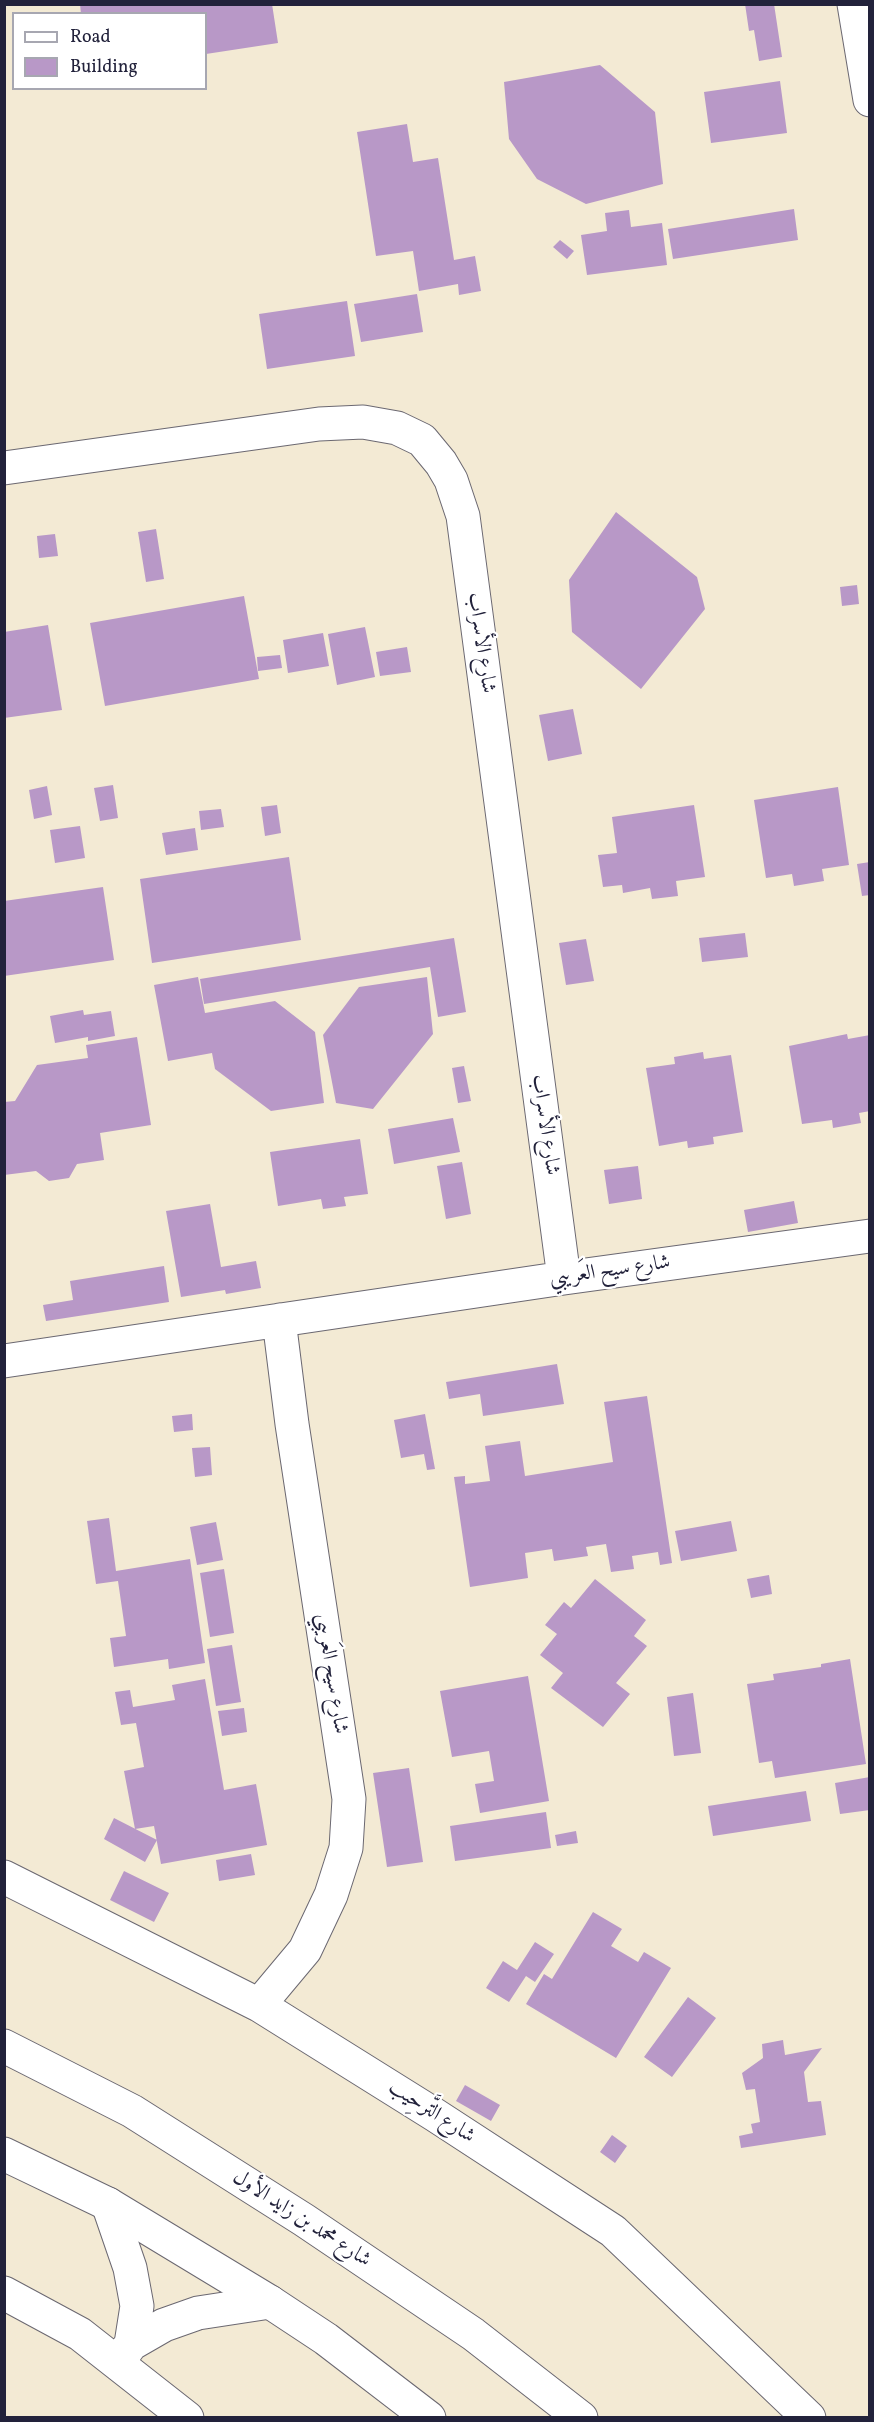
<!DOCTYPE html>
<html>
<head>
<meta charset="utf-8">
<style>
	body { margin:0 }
	#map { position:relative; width:874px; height:2422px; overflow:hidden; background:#f3ead4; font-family:Vollkorn,serif }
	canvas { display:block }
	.frame { position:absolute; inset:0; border:6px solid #22223b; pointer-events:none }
	.legend { position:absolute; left:12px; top:12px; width:195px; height:78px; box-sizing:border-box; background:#fff; border:2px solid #a7a7b1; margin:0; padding:8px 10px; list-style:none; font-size:18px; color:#22223b }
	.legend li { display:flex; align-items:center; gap:12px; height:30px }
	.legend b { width:30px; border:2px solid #a7a7b1 }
</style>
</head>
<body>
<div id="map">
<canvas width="874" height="2422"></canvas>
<div class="frame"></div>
<ul class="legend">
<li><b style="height:8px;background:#fff"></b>Road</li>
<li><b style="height:16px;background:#b898c7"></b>Building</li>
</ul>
</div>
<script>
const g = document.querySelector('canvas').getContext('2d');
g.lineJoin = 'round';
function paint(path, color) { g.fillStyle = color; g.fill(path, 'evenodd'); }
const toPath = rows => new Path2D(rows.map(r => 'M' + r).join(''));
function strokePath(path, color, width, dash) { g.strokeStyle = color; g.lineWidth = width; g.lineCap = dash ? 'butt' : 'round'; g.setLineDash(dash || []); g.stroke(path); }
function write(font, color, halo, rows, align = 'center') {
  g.font = font + ' Vollkorn,Amiri,serif'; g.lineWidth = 4.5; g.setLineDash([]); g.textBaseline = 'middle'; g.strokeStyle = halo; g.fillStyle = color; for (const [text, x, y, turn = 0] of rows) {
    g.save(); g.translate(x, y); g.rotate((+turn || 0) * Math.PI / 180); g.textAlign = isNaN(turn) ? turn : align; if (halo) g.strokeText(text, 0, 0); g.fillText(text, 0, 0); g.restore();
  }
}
paint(toPath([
	[80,4,272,4,278,43,206,54,206,14,81,14],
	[745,4,774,4,782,57,759,61,754,30,749,31],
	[600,65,655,112,663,184,586,204,537,179,509,139,504,82],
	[780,81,787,133,711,143,704,92],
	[407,124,413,162,438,158,454,260,475,256,481,291,459,295,458,284,419,291,413,251,376,256,357,132],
	[794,209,798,240,673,259,668,229],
	[629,210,631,227,662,223,667,265,587,275,581,235,607,231,605,213],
	[560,240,574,251,567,259,553,247],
	[417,294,423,332,361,342,354,304],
	[347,301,355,356,267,369,259,314],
	[616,512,697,577,705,609,641,689,572,632,569,580],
	[156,529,164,579,146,582,138,532],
	[55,534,58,556,39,558,37,536],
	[857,585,859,604,842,606,840,587],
	[244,596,259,679,105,706,90,623],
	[48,625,62,710,4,718,4,632],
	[365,627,375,677,337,685,328,634],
	[323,633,329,666,288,673,283,640],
	[407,647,411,672,380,676,376,652],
	[280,655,282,668,258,671,257,657],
	[573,709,582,754,548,761,539,715],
	[113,785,118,818,100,821,94,788],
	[47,786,52,815,34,819,29,790],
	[838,787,849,865,822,869,824,881,794,886,792,874,766,878,754,800],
	[277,805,281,833,265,836,261,807],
	[694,805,705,877,676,881,678,896,652,899,650,888,623,893,622,885,603,887,598,855,617,853,612,817],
	[221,809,224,827,201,830,199,811],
	[80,826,85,858,55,863,50,830],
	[195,828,198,850,166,855,162,833],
	[289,857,301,940,152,963,140,879],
	[870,862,870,895,862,896,857,864],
	[103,887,114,960,4,976,4,901],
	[745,933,748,957,702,962,699,938],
	[454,938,466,1012,438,1017,430,967,204,1004,200,979],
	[586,939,594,981,566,985,559,943],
	[198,977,205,1013,275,1001,315,1032,324,1103,271,1111,215,1069,212,1053,168,1061,154,985],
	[427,977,433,1034,373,1109,336,1103,323,1035,359,987],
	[83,1010,84,1015,111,1011,115,1036,88,1041,88,1037,55,1043,50,1016],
	[847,1034,848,1039,870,1035,870,1111,859,1113,861,1123,833,1128,832,1120,802,1124,789,1046],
	[137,1037,151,1125,100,1133,104,1160,77,1164,69,1178,49,1181,36,1171,4,1175,4,1102,15,1101,37,1065,88,1058,86,1045],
	[703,1052,704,1059,731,1055,743,1132,713,1137,714,1144,688,1148,687,1141,659,1146,646,1068,675,1064,674,1057],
	[464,1066,471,1101,458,1103,452,1068],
	[453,1118,460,1152,394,1164,388,1129],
	[360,1139,368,1194,344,1197,346,1206,323,1209,321,1199,278,1206,270,1152],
	[462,1162,471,1214,446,1219,437,1166],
	[638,1166,642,1199,609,1204,604,1170],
	[794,1201,798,1223,748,1232,744,1210],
	[210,1204,221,1267,256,1261,261,1288,226,1294,225,1290,181,1297,166,1211],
	[164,1266,169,1302,46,1321,43,1305,73,1300,70,1281],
	[557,1364,564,1404,483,1416,480,1394,449,1399,446,1382],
	[647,1396,672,1563,660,1565,658,1552,632,1556,634,1569,611,1572,606,1544,586,1547,588,1556,554,1561,552,1549,525,1553,528,1578,470,1587,454,1477,465,1476,465,1484,490,1481,485,1446,520,1441,525,1476,613,1462,604,1402],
	[192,1414,193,1430,174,1432,172,1416],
	[425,1414,435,1469,427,1470,424,1454,401,1458,394,1420],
	[210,1447,212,1475,195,1477,192,1448],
	[109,1518,116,1571,190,1559,205,1663,169,1669,168,1659,114,1667,110,1638,126,1636,118,1581,96,1584,87,1521],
	[731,1521,737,1551,681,1561,675,1531],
	[216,1522,223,1560,197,1565,190,1527],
	[224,1569,234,1633,210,1637,200,1573],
	[769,1575,772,1594,751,1598,747,1579],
	[595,1579,646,1620,634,1636,647,1646,616,1683,630,1694,603,1727,551,1688,563,1673,540,1655,557,1634,545,1625,564,1602,571,1608],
	[232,1645,241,1702,216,1706,207,1649],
	[850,1659,866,1764,775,1778,772,1761,759,1763,747,1684,774,1680,773,1674,821,1667,821,1664],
	[528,1676,549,1801,480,1813,475,1784,494,1781,489,1751,452,1757,440,1691],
	[205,1679,224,1790,256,1784,267,1845,161,1864,154,1826,135,1829,124,1771,144,1767,136,1723,121,1725,115,1692,130,1690,133,1707,175,1700,172,1685],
	[693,1693,701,1753,674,1756,667,1697],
	[244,1708,247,1732,222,1736,218,1711],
	[409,1768,423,1862,387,1867,373,1773],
	[870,1777,870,1810,840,1814,835,1783],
	[806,1791,811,1821,713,1836,708,1806],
	[546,1812,551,1848,455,1861,450,1826],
	[114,1818,157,1840,145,1862,104,1839],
	[576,1831,578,1843,557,1846,555,1835],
	[251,1854,255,1875,219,1881,216,1860],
	[124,1871,169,1893,154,1922,110,1900],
	[593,1912,622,1929,611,1946,638,1962,644,1952,671,1968,616,2058,526,2004,544,1974,552,1979],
	[535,1942,554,1954,535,1982,526,1976,509,2002,486,1988,503,1961,517,1970],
	[688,1997,716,2018,672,2077,644,2057],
	[783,2040,785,2055,822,2048,804,2072,808,2102,821,2101,826,2135,741,2148,739,2136,753,2133,751,2124,760,2122,755,2089,746,2090,742,2073,763,2058,762,2044],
	[465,2085,500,2105,491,2121,456,2101],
	[612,2135,627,2146,615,2163,600,2152]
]), '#b898c7');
const street = toPath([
	[854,4,870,100],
	[4,468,319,424,363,422,397,428,422,440,441,463,451,480,463,516,564,1278],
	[4,1361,564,1278,870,1236],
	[4,1877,259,2005,435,2115,613,2231,809,2418],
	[259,2005,305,1950,331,1895,346,1848,349,1799,292,1424,279,1320],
	[108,2204,130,2268,137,2306,131,2344,118,2362],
	[4,2293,80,2334,187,2418],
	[131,2344,164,2325,198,2313,270,2302]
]);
const secondary = toPath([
	[4,2046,132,2111,304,2220,473,2334,581,2418],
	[4,2154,108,2204,270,2302,326,2339,429,2418]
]);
strokePath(street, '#6b6871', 35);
strokePath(secondary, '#6b6871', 35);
strokePath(street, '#fff', 33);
strokePath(secondary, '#fff', 33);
write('21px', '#22223b', '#fff', [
	["شارع الأسراب",480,643,82],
	["شارع الأسراب",544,1125,82],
	["شارع سيح العَريبي",610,1272,-8],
	["شارع سيح العَريبي",330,1674,81],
	["شارع التَّرحِيب",431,2113,33],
	["شارع محمد بن زايد الأول",301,2220,33]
]);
</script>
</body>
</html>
